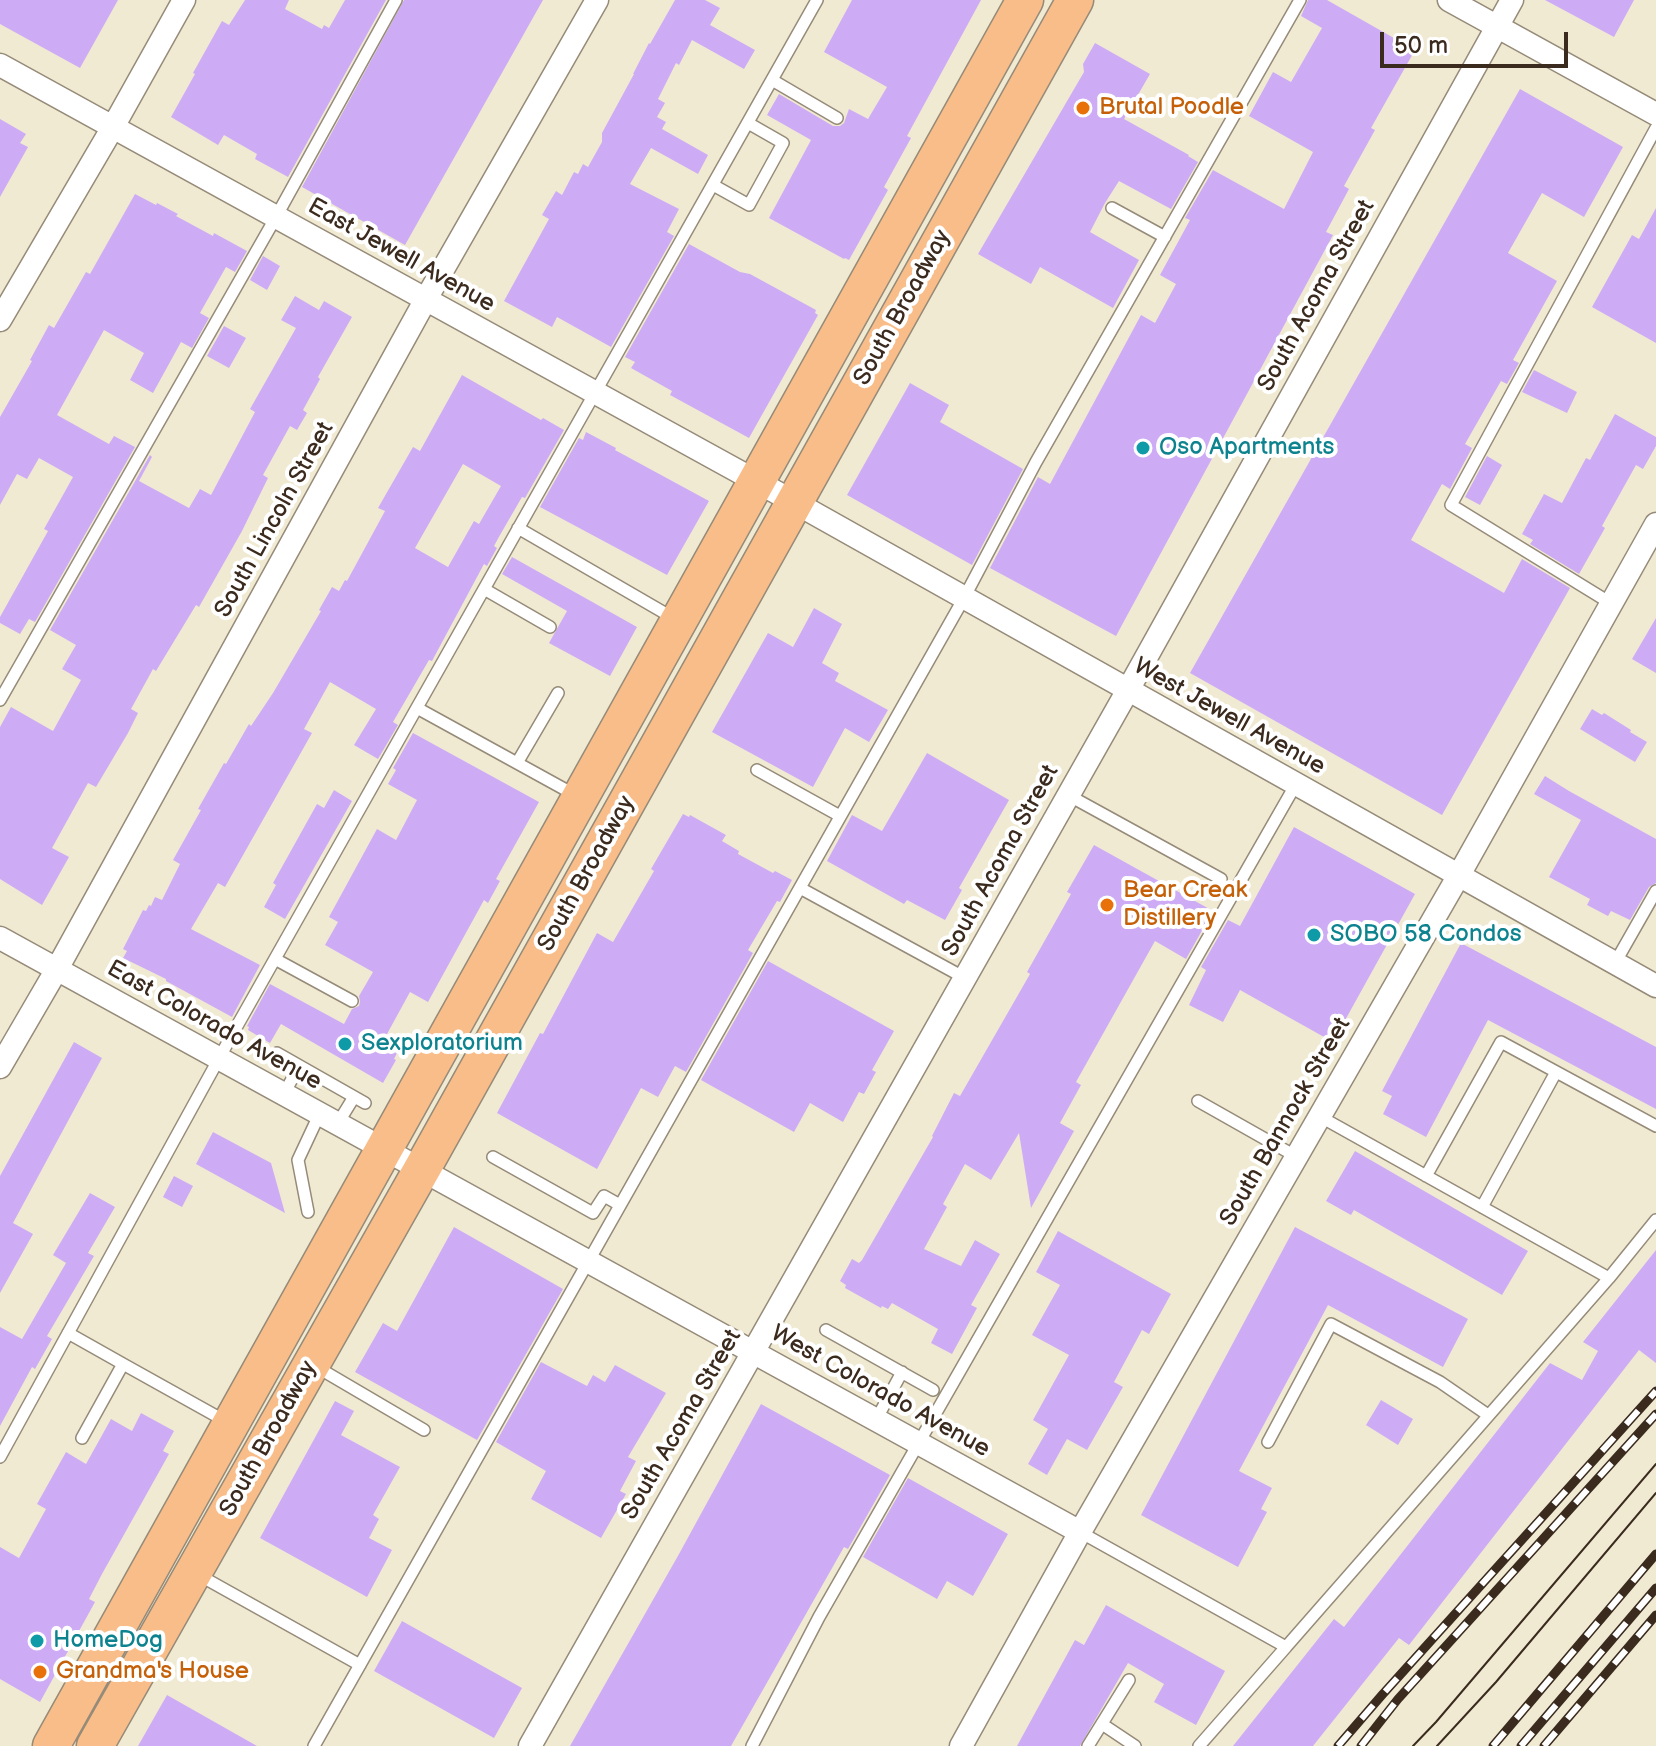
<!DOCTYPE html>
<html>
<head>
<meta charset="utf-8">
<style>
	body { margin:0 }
	#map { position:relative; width:1656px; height:1746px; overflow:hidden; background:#f0ead3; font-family:"Balsamiq Sans",sans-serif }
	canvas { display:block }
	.scale { position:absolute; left:1380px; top:32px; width:188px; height:36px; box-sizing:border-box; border:4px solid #3b2a1e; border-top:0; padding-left:10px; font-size:24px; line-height:28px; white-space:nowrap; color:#3b2a1e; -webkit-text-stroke:6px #fff; paint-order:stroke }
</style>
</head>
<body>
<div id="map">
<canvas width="1656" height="1746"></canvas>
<div class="scale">50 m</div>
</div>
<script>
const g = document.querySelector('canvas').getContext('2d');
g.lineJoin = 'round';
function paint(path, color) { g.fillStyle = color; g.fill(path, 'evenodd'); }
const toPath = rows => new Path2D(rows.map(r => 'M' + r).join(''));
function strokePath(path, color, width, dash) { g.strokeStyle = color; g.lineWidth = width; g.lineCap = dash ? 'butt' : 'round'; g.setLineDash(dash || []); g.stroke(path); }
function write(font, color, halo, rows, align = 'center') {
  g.font = font + ' "Balsamiq Sans",sans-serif'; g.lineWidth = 8; g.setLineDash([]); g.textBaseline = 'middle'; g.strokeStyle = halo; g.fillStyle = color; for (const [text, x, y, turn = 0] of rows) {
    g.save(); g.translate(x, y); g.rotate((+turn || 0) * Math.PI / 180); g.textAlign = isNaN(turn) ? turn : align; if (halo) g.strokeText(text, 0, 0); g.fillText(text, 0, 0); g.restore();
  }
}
paint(toPath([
	[0,0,118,0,80,68,0,24],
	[245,0,289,0,285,9,322,29,324,25,329,28,345,0,386,0,288,177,255,159,257,154,224,135,218,145,171,117,195,74,193,73,222,21,229,25],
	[404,0,543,0,405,245,302,187],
	[675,0,705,0,720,8,710,25,755,50,744,69,692,40,679,65,676,63,658,99,665,103,657,117,666,122,662,129,708,155,698,174,651,148,630,184,679,209,667,232,674,236,611,347,557,317,552,327,504,301,549,219,542,215,556,191,562,195,574,172,578,174,583,164,588,167,602,142,602,133,634,74,633,74,649,43,650,44],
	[852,0,981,0,907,136,911,138,884,187,888,190,849,260,845,258,844,259,769,218,811,140,767,115,779,94,833,126,840,126,844,123,849,109,868,119,887,87,824,52],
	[1308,0,1327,0,1415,50,1371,128,1375,130,1344,186,1349,189,1326,232,1333,235,1116,636,990,568,1038,477,1050,484,1141,315,1155,323,1176,284,1160,275,1190,220,1185,218,1213,170,1284,209,1313,152,1249,116,1273,72,1291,82,1322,28,1301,16],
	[1545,0,1634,0,1614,37],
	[1095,43,1150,74,1124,119,1189,155,1188,156,1198,162,1171,209,1119,181,1105,203,1090,232,1139,260,1113,308,1040,267,1031,284,978,254,1084,72,1083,64],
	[1520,89,1623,147,1584,217,1542,193,1508,253,1557,281,1513,360,1519,363,1507,384,1501,381,1465,444,1472,448,1450,489,1442,484,1411,540,1504,593,1522,559,1570,588,1442,815,1190,673],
	[0,119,26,134,20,143,28,147,0,197],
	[135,194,156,205,157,203,178,214,176,216,213,236,214,233,247,251,235,272,226,267,200,313,209,318,192,348,181,342,153,393,130,380,144,353,104,330,57,415,109,444,114,436,135,447,35,622,29,619,20,634,0,623,0,617,48,531,44,529,73,477,39,458,27,479,17,474,0,505,0,417,32,361,30,360,49,325,54,328,86,272,90,274],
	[1656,208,1656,343,1592,307,1632,235,1639,239],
	[689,244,740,272,750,274,816,310,815,313,818,315,749,438,670,395,672,391,631,368,635,362,625,357],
	[263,256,280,266,267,290,250,280],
	[295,296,319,310,324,301,352,317,318,377,320,379,303,410,307,413,297,430,290,426,263,475,268,478,242,531,199,607,196,605,156,671,153,669,131,709,138,713,128,733,96,787,88,783,52,848,69,857,42,905,0,879,0,727,11,707,53,731,81,680,62,669,76,645,50,630,150,455,152,457,139,481,189,508,200,489,211,495,255,412,250,409,296,328,281,320],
	[224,326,246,338,229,368,207,356],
	[1534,370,1577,392,1567,413,1522,392],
	[462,375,541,420,543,418,564,430,525,498,522,497,500,535,494,546,497,548,487,566,484,564,432,661,429,660,393,722,398,725,378,759,354,745,376,709,330,682,304,729,312,733,225,887,218,883,191,929,260,965,232,1017,166,981,166,979,123,958,127,951,123,949,143,910,146,911,149,905,151,906,155,897,162,900,180,864,173,860,201,810,198,809,224,763,226,764,249,724,251,726,273,693,321,611,319,610,332,587,339,591,345,580,347,581,385,511,378,508,413,447,420,451],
	[463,464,501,486,479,524,474,521,448,567,415,548],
	[910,383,949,405,940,422,1023,469,972,565,847,495],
	[1615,414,1656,437,1656,446,1643,469,1636,465,1602,526,1605,528,1579,574,1530,544,1533,540,1522,534,1544,494,1562,503,1586,458,1590,460],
	[586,432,616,448,615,450,709,501,667,575,540,507,579,438,583,440],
	[1487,456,1502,465,1480,505,1465,497],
	[512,557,637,627,610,676,549,643,567,611,502,574],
	[814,608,842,624,822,663,839,673,835,681,888,710,869,742,845,728,813,787,712,732,768,633,793,647],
	[1656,618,1656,673,1632,659],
	[1592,709,1602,715,1604,713,1631,730,1630,732,1647,742,1635,762,1580,729],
	[413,733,539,802,496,879,500,881,488,903,484,900,428,1002,410,992,381,1045,397,1053,394,1059,396,1060,383,1083,281,1024,270,1043,248,1030,249,1027,247,1026,270,984,344,1024,352,1009,359,1006,360,1002,359,996,373,972,325,945,338,922,329,917,377,829,396,840,417,800,388,784,396,770,393,768],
	[927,753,1009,800,959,888,962,890,945,920,907,900,904,904,827,861,852,815,882,831],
	[1545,776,1569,791,1656,839,1656,883,1649,887,1630,920,1611,911,1608,916,1587,905,1590,899,1549,877,1581,820,1534,794],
	[334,790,352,801,285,919,264,907,276,885,273,883,317,804,324,808],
	[683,814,689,817,690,815,726,835,722,841,739,851,738,854,773,873,775,871,792,880,780,902,777,901,748,950,753,953,686,1072,675,1066,658,1097,641,1088,597,1169,497,1113,540,1033,543,1034,597,933,613,942,654,871,651,869],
	[1294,827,1415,894,1333,1042,1240,990,1223,1022,1189,1005,1206,970,1201,967,1228,920,1240,926],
	[1094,845,1213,911,1186,959,1155,941,1076,1082,1081,1085,1060,1123,1074,1131,1031,1208,1019,1133,991,1180,965,1164,943,1204,947,1207,924,1249,961,1266,975,1240,1000,1254,971,1305,977,1308,952,1354,931,1343,938,1329,892,1303,888,1309,882,1306,881,1308,845,1288,846,1285,840,1281,852,1259,859,1263,862,1260,933,1137,932,1136,954,1093,960,1096,1030,974,1027,972,1071,894,1067,892],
	[1461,943,1656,1047,1656,1109,1488,1020,1426,1137,1383,1114,1392,1096,1382,1091],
	[768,961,894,1031,872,1070,876,1072,864,1094,859,1092,843,1122,810,1103,794,1132,701,1080],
	[74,1042,102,1058,13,1223,33,1234,0,1293,0,1176],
	[213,1132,271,1163,285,1213,196,1164],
	[1355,1151,1528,1251,1502,1295,1354,1210,1351,1215,1326,1201],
	[174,1176,193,1186,182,1207,163,1197],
	[90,1193,115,1207,88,1253,94,1256,47,1336,52,1339,35,1369,32,1367,0,1426,0,1327,22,1339,66,1263,53,1255],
	[454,1227,563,1289,477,1440,355,1372,383,1323,397,1331],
	[1295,1227,1468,1319,1443,1367,1328,1305,1239,1471,1272,1488,1261,1509,1267,1512,1238,1567,1141,1515],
	[1058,1231,1171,1294,1149,1334,1142,1330,1114,1382,1123,1387,1087,1450,1067,1439,1047,1475,1028,1464,1048,1429,1033,1420,1069,1355,1032,1335,1060,1285,1036,1272],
	[1656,1250,1656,1363,1639,1350,1409,1645,1399,1638,1313,1746,1233,1746,1334,1619,1344,1627,1550,1363,1582,1380,1598,1351,1583,1342],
	[541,1362,587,1386,593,1375,605,1382,615,1365,666,1393,628,1457,636,1461,620,1491,626,1494,601,1538,531,1499,546,1471,496,1442],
	[1381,1400,1413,1419,1398,1445,1366,1425],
	[335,1401,354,1411,341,1435,400,1467,373,1515,379,1519,369,1538,392,1550,367,1597,260,1538],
	[761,1404,890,1475,848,1549,844,1547,731,1746,570,1746,679,1554],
	[141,1413,174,1431,163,1451,169,1454,102,1574,89,1599,95,1602,40,1702,0,1679,0,1547,19,1558,46,1509,37,1504,66,1452,86,1464,111,1419,132,1431],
	[908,1478,1008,1534,973,1596,947,1581,937,1599,863,1557],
	[1106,1605,1225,1671,1196,1725,1154,1702,1164,1684,1128,1663,1080,1746,1017,1746,1075,1640,1084,1645],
	[402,1621,522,1688,494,1738,374,1671],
	[167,1695,257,1746,138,1746]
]), '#cdacf5');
const service = toPath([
	[772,80,837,118],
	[713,185,749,205,783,143,748,123],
	[1112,208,1165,237],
	[518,528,675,619],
	[484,589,550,627],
	[1612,604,1451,505,1656,128],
	[0,700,276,217,396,0],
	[417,708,577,796],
	[517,763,558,693],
	[757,770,840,816],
	[1068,795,1221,879],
	[800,888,965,978],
	[275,959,352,1001],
	[1615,963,1656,891],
	[277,1053,365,1103],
	[284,1094,299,1066],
	[1198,1101,1297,1157],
	[338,1123,354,1097],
	[493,1157,593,1213,604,1196,620,1205],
	[1426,1176,1501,1042,1656,1126],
	[1482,1207,1556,1072],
	[308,1212,298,1160,320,1113],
	[1609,1278,1656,1220],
	[826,1330,933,1390],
	[68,1333,123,1364],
	[315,1366,424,1430],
	[876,1420,902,1372],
	[82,1438,123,1364,227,1422],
	[1268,1442,1331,1324,1440,1382,1488,1415],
	[0,1457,233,1033,817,0],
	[1080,1532,1286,1647,1609,1278,1319,1116],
	[197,1574,360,1665],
	[1102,1724,1135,1746],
	[314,1746,964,598,1036,462,1300,0],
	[752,1746,819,1617,1296,784],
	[1088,1746,1129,1680],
	[1199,1746,1286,1647]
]);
const minor = toPath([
	[1449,0,1656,114],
	[0,65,794,502,1656,986],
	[0,320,113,127,184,0],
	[0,938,1080,1532],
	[0,1067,57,969,426,299,597,0],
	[530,1746,1128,690,1512,0],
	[961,1746,1080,1532,1459,875,1656,524]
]);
const primary = toPath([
	[51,1746,1025,0],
	[95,1746,422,1169,1075,0]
]);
strokePath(service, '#968a78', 14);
strokePath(minor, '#968a78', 25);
strokePath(primary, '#968a78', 39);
strokePath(service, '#fff', 11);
strokePath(minor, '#fff', 22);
strokePath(primary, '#f8bd89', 36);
strokePath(toPath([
	[1413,1746,1436,1722,1656,1464],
	[1437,1746,1496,1682,1656,1493]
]), '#3b2a1e', 2);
const rail = toPath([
	[1338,1746,1382,1695,1656,1391],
	[1361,1746,1398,1699,1656,1414],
	[1493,1746,1656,1554],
	[1521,1746,1656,1588],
	[1544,1746,1656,1615]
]);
strokePath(rail, '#3b2a1e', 9);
strokePath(rail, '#fff', 6, [18]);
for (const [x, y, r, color] of [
	[1083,108,8,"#e8710a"],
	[1143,448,8,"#0f9aa8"],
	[1107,905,8,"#e8710a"],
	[1314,935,8,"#0f9aa8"],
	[345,1044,8,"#0f9aa8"],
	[37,1641,8,"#0f9aa8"],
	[40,1672,8,"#e8710a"]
]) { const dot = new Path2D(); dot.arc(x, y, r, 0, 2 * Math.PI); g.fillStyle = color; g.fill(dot); strokePath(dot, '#fff', 3); }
write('24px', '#c56008', '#fff', [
	["Brutal Poodle",1099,108],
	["Bear Creak",1123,891],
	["Distillery",1123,919],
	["Grandma's House",56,1672]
], 'left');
write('24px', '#3b2a1e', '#fff', [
	["East Jewell Avenue",401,256,29],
	["South Acoma Street",1317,296,-61],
	["South Broadway",903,308,-61],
	["South Lincoln Street",275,520,-61],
	["West Jewell Avenue",1229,717,29],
	["South Acoma Street",1001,861,-61],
	["South Broadway",587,874,-61],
	["East Colorado Avenue",214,1026,29],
	["South Bannock Street",1286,1122,-60],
	["West Colorado Avenue",880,1392,29],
	["South Acoma Street",682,1425,-60],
	["South Broadway",269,1439,-61]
]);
write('24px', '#0d838f', '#fff', [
	["Oso Apartments",1159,448],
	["SOBO 58 Condos",1330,935],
	["Sexploratorium",361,1044],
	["HomeDog",53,1641]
], 'left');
</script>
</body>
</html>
